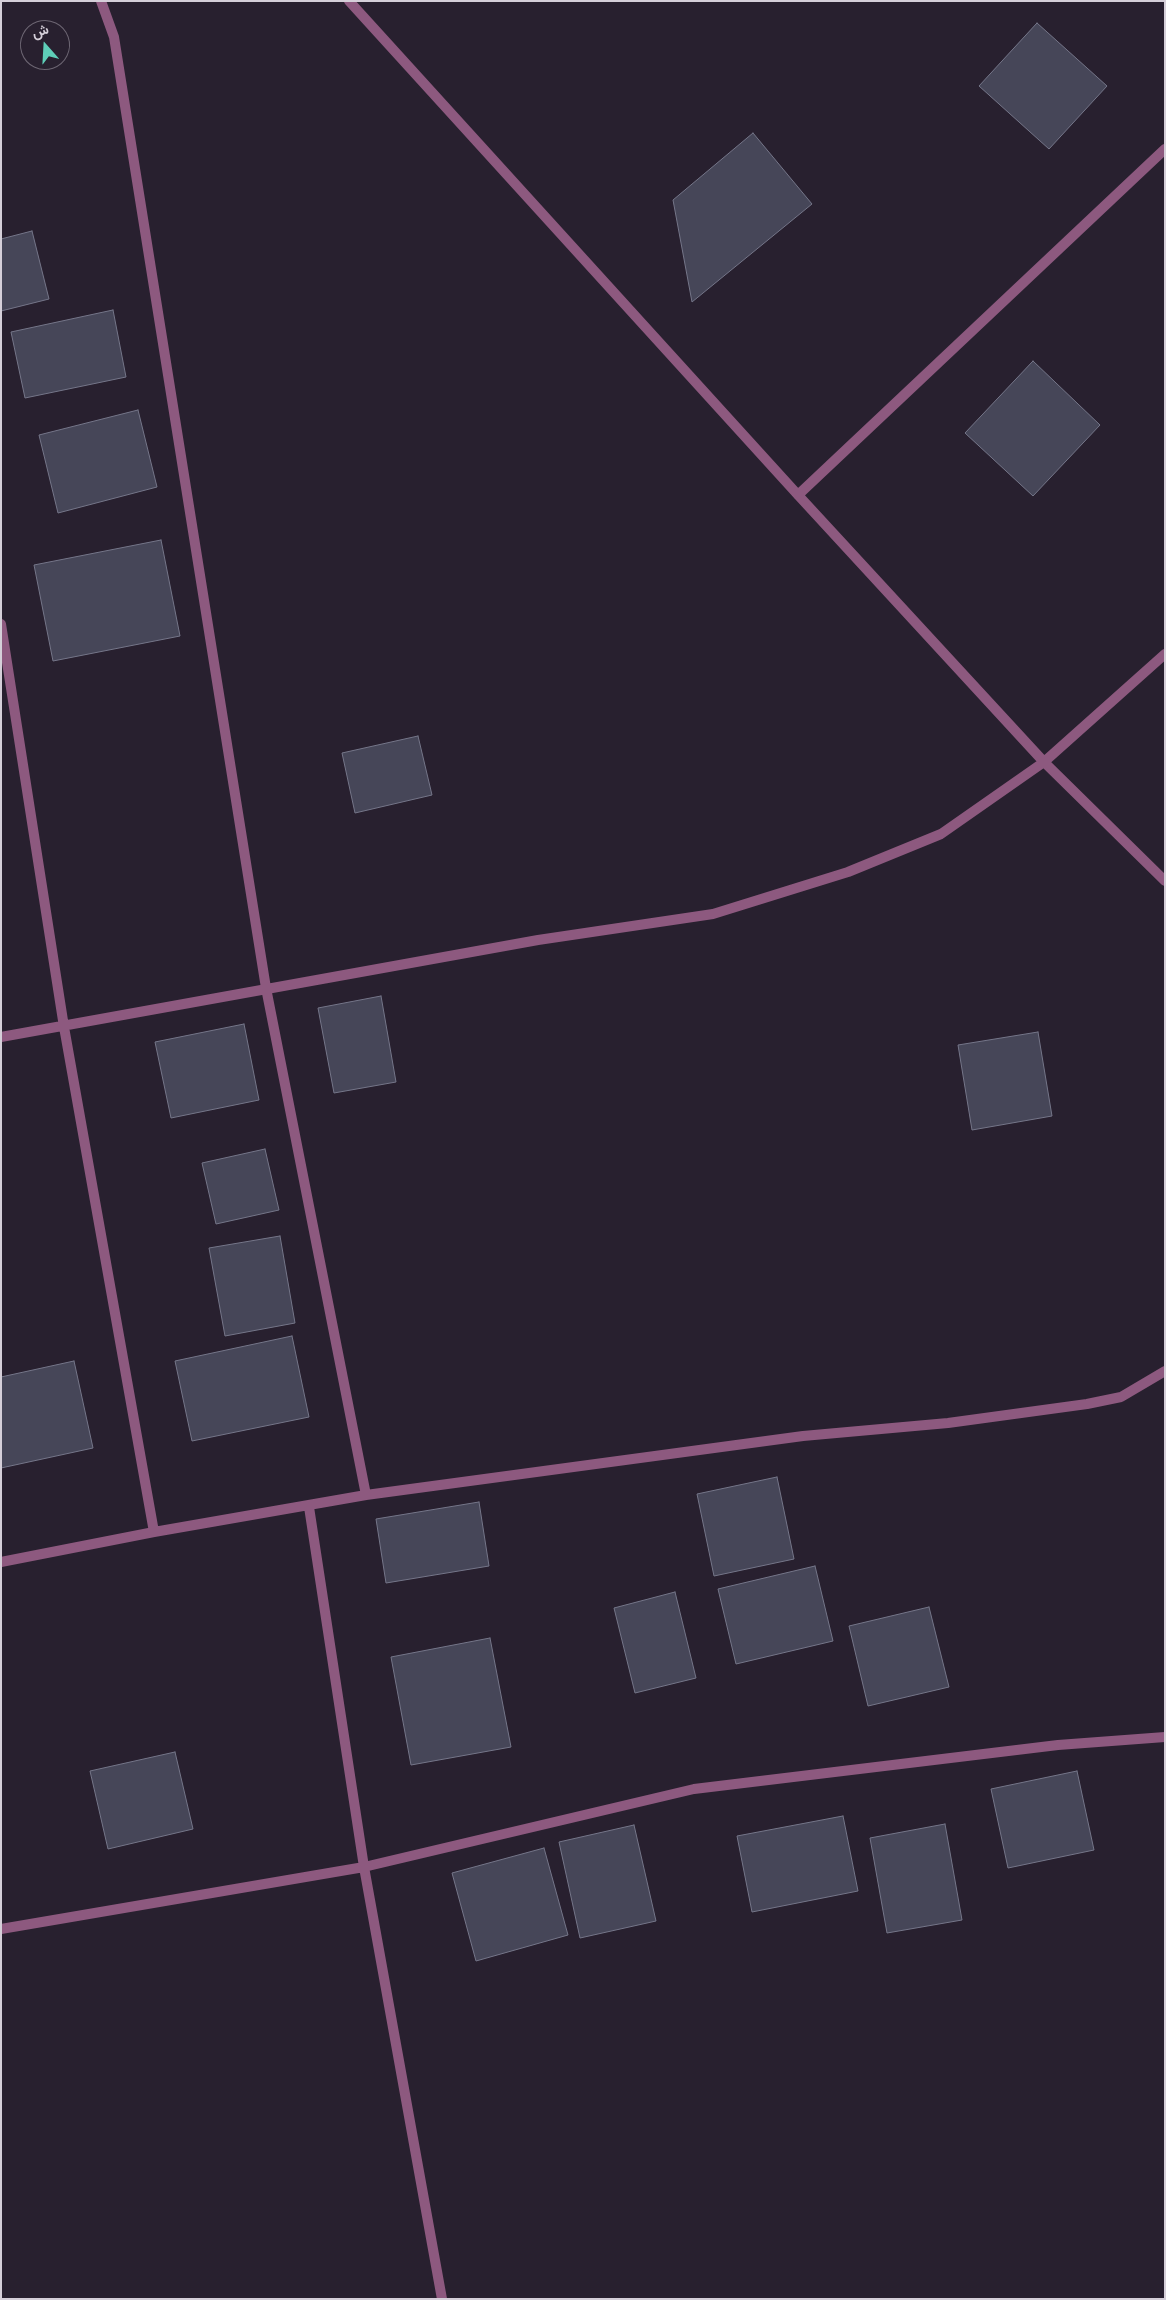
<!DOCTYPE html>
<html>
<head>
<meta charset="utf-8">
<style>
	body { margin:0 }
	#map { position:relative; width:1166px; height:2300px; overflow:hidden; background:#28202f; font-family:"Alegreya Sans",Vazirmatn,sans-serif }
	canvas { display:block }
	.frame { position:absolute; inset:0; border:2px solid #d5cfd9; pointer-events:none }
	.north { position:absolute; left:20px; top:20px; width:50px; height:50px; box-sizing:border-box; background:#28202f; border:1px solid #6d6673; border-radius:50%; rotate:341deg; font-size:14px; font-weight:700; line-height:20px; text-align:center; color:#d5cfd9 }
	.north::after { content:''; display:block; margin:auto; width:18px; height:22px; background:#5eceb8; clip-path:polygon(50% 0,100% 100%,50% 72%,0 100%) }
</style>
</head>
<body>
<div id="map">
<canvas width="1166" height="2300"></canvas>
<div class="frame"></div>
<div class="north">ش</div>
</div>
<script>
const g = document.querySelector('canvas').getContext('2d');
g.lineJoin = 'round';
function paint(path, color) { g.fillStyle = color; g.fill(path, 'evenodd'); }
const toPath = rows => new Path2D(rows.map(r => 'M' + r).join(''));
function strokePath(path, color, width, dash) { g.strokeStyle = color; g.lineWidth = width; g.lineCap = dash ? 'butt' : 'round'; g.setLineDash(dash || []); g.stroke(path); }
const building = toPath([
	[1037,23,1107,86,1049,149,979,86,1037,23],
	[753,133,812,204,692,302,673,200,753,133],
	[32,231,49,299,1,311,1,239,32,231],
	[113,310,126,377,25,398,11,332,113,310],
	[1033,361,1100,425,1033,496,965,433,1033,361],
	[138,410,157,487,58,513,39,435,138,410],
	[161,540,180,636,53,661,34,565,161,540],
	[418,736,432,795,355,813,342,753,418,736],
	[381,996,396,1082,334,1093,318,1008,381,996],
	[244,1024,259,1100,171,1118,155,1042,244,1024],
	[1038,1032,1052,1116,972,1130,958,1045,1038,1032],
	[265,1149,279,1210,216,1224,202,1163,265,1149],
	[280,1236,295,1323,225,1336,209,1248,280,1236],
	[292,1336,309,1417,192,1441,175,1361,292,1336],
	[74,1361,93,1448,1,1468,1,1377,74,1361],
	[777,1477,794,1559,714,1576,697,1494,777,1477],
	[479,1502,489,1566,386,1583,376,1519,479,1502],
	[815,1566,833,1641,736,1664,718,1589,815,1566],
	[675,1592,696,1678,635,1693,614,1608,675,1592],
	[929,1607,949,1687,868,1706,849,1626,929,1607],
	[490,1638,511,1747,411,1765,391,1657,490,1638],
	[175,1752,193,1829,108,1849,90,1771,175,1752],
	[1077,1771,1094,1850,1008,1868,991,1789,1077,1771],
	[843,1816,858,1891,752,1912,737,1836,843,1816],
	[945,1824,962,1920,887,1933,870,1838,945,1824],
	[634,1825,656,1921,580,1938,559,1842,634,1825],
	[544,1848,568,1935,476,1961,452,1873,544,1848]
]);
paint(building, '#464658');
strokePath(building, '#757689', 1);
strokePath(toPath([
	[101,1,114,37,266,988,366,1495],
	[349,1,798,495,1044,762,1165,881],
	[798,495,1165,149],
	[1,624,64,1027,154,1532],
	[1,1037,538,940,713,914,848,872,941,834,1044,762,1165,654],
	[309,1507,364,1867,442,2299],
	[1,1562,154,1532,366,1495,803,1436,948,1423,1087,1404,1121,1397,1165,1371],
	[1,1929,364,1867,694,1789,1058,1745,1165,1737]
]), '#8d597f', 10);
</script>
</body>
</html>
